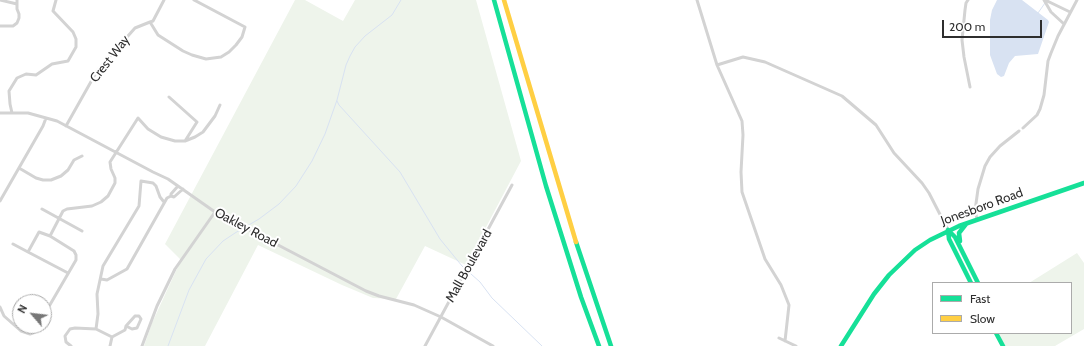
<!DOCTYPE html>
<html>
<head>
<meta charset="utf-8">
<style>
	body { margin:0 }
	#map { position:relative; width:1084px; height:346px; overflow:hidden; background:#fff; font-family:Cabin,sans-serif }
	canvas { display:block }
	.legend { position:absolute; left:932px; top:282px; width:140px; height:52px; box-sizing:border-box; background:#fff; border:1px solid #ababab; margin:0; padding:5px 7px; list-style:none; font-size:12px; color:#2e2e2e }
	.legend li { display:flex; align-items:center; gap:8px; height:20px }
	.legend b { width:20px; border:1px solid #ababab }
	.north { position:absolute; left:12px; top:294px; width:40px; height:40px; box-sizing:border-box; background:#fff; border:1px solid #ababab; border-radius:50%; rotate:298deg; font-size:11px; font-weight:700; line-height:16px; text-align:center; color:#2e2e2e }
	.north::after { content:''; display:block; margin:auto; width:14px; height:18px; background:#777; clip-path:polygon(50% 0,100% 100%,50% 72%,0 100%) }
	.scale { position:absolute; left:942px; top:20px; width:100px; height:18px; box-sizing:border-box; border:2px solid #2e2e2e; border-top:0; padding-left:5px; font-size:12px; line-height:14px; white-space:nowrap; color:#2e2e2e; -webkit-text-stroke:3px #fff; paint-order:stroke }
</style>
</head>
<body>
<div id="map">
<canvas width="1084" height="346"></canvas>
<ul class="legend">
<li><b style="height:5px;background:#16e098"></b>Fast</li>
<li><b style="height:5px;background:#ffcf43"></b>Slow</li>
</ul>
<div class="north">N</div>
<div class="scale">200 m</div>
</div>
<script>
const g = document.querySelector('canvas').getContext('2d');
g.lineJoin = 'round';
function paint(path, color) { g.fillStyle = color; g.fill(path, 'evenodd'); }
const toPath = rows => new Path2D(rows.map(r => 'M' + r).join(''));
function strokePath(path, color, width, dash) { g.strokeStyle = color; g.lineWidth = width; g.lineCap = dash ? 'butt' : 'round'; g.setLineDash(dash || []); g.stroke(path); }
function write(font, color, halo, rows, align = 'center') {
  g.font = font + ' Cabin,sans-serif'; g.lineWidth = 4; g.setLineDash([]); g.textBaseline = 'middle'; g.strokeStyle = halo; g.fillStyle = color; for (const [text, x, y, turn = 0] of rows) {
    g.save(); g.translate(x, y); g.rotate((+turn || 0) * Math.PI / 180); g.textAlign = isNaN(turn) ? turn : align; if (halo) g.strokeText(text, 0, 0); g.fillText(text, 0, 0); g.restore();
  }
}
paint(toPath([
	[295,0,305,0,343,21,355,0,476,0,521,161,466,265,425,246,396,299,373,298,342,285,258,245,205,346,144,346,152,323,181,260,165,244],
	[1077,253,1084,263,1084,329,1055,346,1004,346,999,333,1071,333,1071,283,1029,283]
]), '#eef4eb');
paint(toPath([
	[997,0,1022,0,1048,20,1049,22,1038,54,1015,56,1009,63,1004,76,1001,77,997,74,990,55,990,20,992,10]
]), '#d8e2f2');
strokePath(toPath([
	[1038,13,1045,3],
	[337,101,339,105,400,172,440,239,462,266,480,282,492,298,542,346],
	[168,346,189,290,206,259,223,241,235,233,259,219,279,204,296,186,312,161,325,134,337,100,346,65,350,56,355,47,365,36,392,15,401,0]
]), '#d8e2f2', 1);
strokePath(toPath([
	[0,0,17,4],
	[164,0,153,21,150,22,158,35,183,51,192,55,206,59,221,57,229,52,236,45,242,37,245,27,194,0],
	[697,0,717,65,742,121,743,135,741,172,742,192,765,259,781,285,789,305,785,341],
	[968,0,966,3,965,10,962,40,964,57,970,87],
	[1044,0,1051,12,1064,24],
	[1045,0,1070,12],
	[0,26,13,26,17,23,19,18,19,14,17,9,17,0],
	[717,65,743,57,765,62,842,96,876,125,894,153,922,183,929,193,948,230],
	[169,97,197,122,185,141],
	[0,113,28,113,57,121,153,172,168,179,215,212,366,291,379,296,414,305,441,317,493,346],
	[12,113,10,104,9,91,17,78,26,74,36,75,52,64,68,61,76,47,76,39,73,32,53,11,56,0],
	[66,126,97,71,135,28,150,22],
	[1023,128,1037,115,1040,109,1044,95,1048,61,1051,53,1058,36,1077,0],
	[19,168,36,178,43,180,51,180,61,176,68,170,74,160,82,156],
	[171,196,171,194,178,186],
	[0,201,43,126,46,118],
	[42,209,82,231],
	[977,219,975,211,978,189,985,166,990,157,1000,146,1019,131],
	[50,236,63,211,67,209,92,206,101,202,108,196,115,183,115,178,111,169,110,162,138,118,148,129,161,137,175,141,185,141,195,137,203,132,215,116,220,105],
	[13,244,28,252],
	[101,279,107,280,127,269,167,198,171,196,174,197,183,189],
	[0,307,4,316,21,331,30,334,35,332,39,326],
	[44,315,76,260,76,255,74,251,50,236,39,232,28,252,68,273],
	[135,316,139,316,141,319,137,328,132,329,126,326,135,316],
	[96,329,98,314,97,294,103,266,139,206,141,181,153,183,156,186,160,197,164,202],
	[112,337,125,330,126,326],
	[779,338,796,346],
	[71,346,66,342,65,336,70,329,75,328,96,329,112,337],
	[110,346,112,337],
	[142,346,157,306,175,269,215,212],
	[425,346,512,185]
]), '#d3d3d3', 3);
strokePath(toPath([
	[494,0,546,186,581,297,599,346],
	[948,230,955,237,978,283],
	[948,230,949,239,971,283],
	[960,241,959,233,966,224],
	[576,242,611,346],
	[996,333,1003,346],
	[841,346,874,294,889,275,915,250,930,240,959,226,1084,183]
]), '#16e098', 4.5);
strokePath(toPath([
	[504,0,576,242]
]), '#ffcf43', 4.5);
write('13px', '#2e2e2e', '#fff', [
	["Crest Way",110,59,-52],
	["Jonesboro Road",982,207,-20],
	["Oakley Road",246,228,28],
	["Mall Boulevard",469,266,-61]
]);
</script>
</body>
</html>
